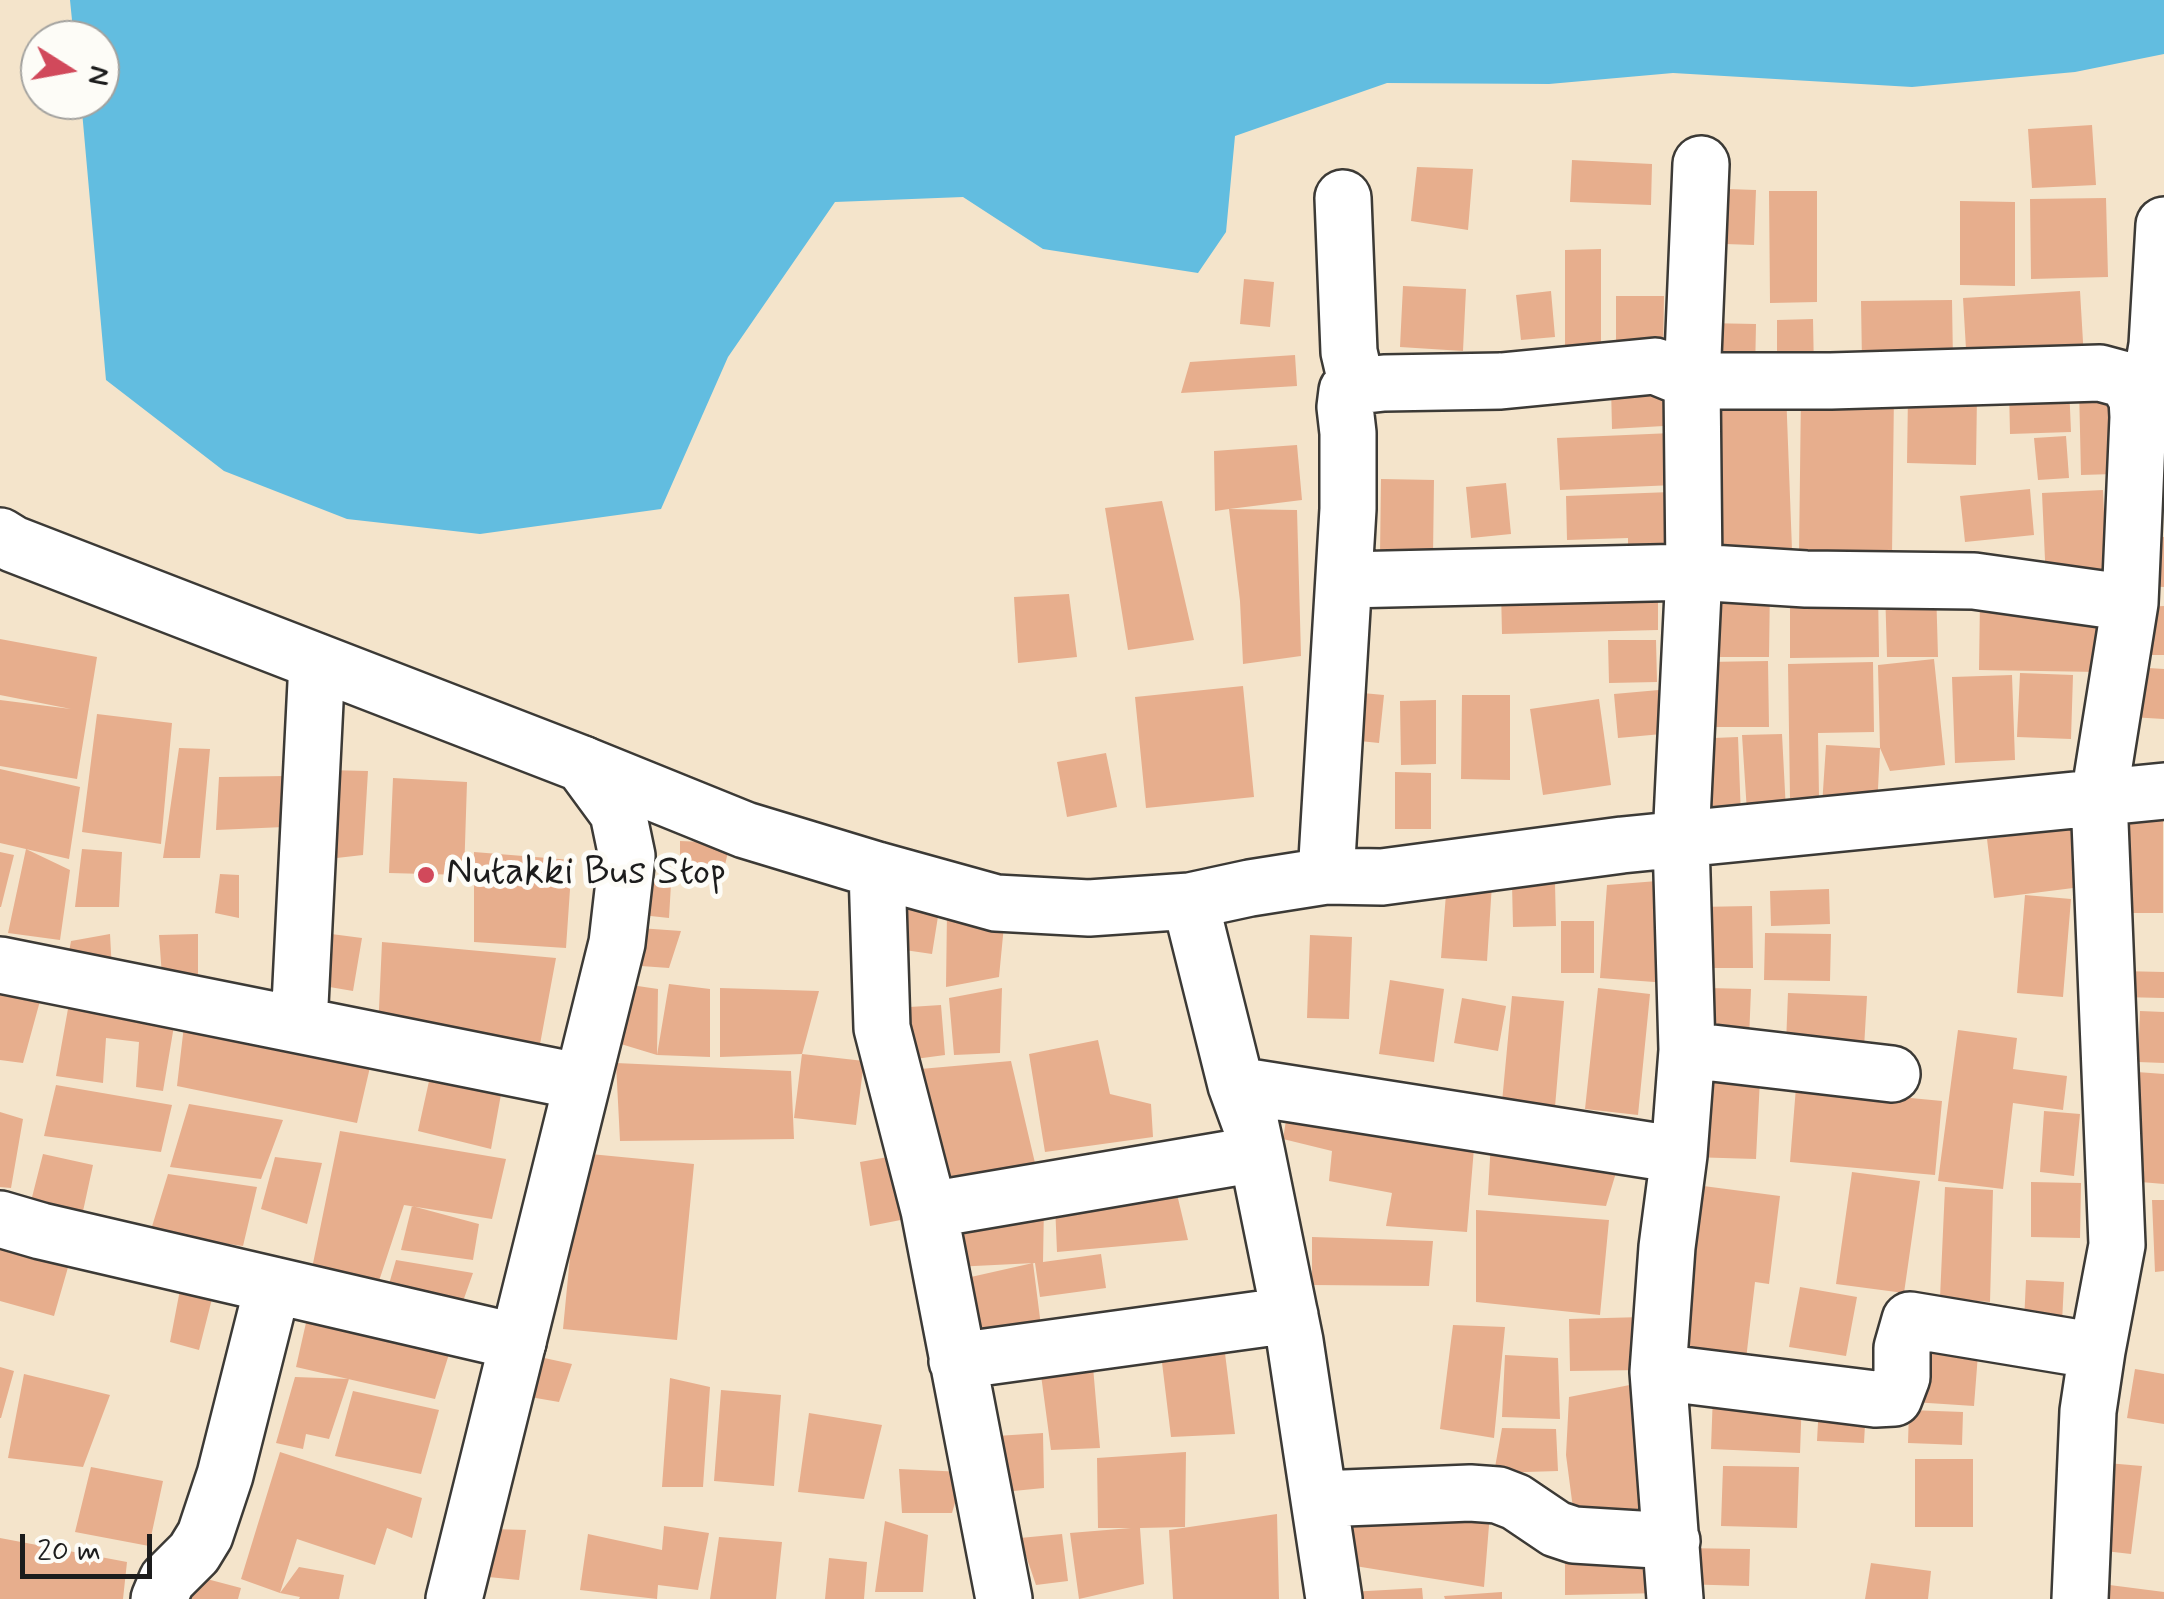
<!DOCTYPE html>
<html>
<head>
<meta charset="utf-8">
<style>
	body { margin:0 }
	#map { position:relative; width:2164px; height:1599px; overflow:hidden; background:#f4e4cb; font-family:Mynerve,sans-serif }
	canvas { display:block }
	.north { position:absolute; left:20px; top:20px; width:100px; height:100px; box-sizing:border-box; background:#fdfcf7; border:2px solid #a3a29f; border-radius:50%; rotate:101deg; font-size:28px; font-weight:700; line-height:40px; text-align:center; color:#1c1c1c }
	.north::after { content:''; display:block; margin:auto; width:35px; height:45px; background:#d1495b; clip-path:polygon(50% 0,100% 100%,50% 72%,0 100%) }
	.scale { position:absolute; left:20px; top:1534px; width:132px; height:45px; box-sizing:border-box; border:5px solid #1c1c1c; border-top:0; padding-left:12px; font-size:30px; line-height:35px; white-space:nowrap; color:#1c1c1c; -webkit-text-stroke:8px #fdfcf7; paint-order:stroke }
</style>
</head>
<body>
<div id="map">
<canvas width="2164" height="1599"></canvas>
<div class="north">N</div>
<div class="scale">20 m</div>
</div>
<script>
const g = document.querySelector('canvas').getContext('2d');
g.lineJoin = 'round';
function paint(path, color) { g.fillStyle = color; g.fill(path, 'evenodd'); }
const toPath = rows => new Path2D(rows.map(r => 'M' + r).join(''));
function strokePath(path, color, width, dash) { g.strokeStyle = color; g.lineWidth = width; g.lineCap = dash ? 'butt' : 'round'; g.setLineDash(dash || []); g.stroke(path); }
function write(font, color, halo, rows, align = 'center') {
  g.font = font + ' Mynerve,sans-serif'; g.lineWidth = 10; g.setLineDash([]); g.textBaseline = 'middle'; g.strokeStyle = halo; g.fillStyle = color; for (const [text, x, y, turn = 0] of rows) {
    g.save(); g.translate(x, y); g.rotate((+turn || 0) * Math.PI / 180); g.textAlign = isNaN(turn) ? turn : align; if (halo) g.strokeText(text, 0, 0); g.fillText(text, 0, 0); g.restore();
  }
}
paint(toPath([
	[70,0,2164,0,2164,54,2075,72,1912,87,1673,73,1549,84,1387,83,1235,136,1226,232,1198,273,1043,249,963,197,835,202,728,357,661,509,480,534,347,519,224,471,106,380,81,100,100,100,100,40,74,40]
]), '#62bde0');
paint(toPath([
	[2092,125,2096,185,2032,188,2028,129],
	[1572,160,1652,164,1651,205,1570,202],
	[1417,167,1473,169,1468,230,1411,221],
	[1727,189,1756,190,1754,245,1725,244],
	[1769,191,1817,191,1817,302,1770,303],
	[2106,198,2108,277,2031,279,2030,199],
	[1960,201,2015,202,2015,286,1960,285],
	[1601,249,1601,358,1565,358,1565,250],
	[1244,279,1274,282,1270,327,1240,324],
	[1403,286,1466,289,1463,351,1400,347],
	[1551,291,1555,337,1521,340,1516,295],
	[2080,291,2084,359,1967,366,1963,298],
	[1616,296,1664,296,1663,357,1616,356],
	[1952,300,1953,362,1862,363,1861,301],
	[1813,319,1814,372,1777,372,1777,320],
	[1704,323,1756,324,1755,374,1704,374],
	[1295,355,1297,386,1181,393,1190,362],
	[1679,383,1681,425,1612,429,1611,387],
	[2069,385,2071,432,2010,434,2009,388],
	[2111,386,2114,474,2081,475,2079,387],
	[1786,391,1792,550,1715,553,1709,394],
	[1801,392,1894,393,1892,555,1799,554],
	[1908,394,1977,394,1976,465,1907,463],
	[1672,433,1674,485,1560,490,1557,438],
	[2066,436,2069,478,2038,480,2034,438],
	[1297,445,1302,500,1229,509,1297,510,1301,656,1243,664,1240,601,1229,509,1215,511,1214,451],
	[1381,479,1434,480,1433,556,1380,555],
	[1506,483,1511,534,1471,538,1466,487],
	[2030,489,2034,535,1965,542,1960,496],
	[2103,490,2107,579,2046,582,2042,493],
	[1671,492,1673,557,1628,559,1628,538,1567,540,1566,496],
	[1162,501,1194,640,1128,650,1105,508],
	[2141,536,2164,537,2164,587,2139,586],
	[1710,585,1770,585,1769,657,1709,657],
	[1936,587,1938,657,1887,657,1885,588],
	[1648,588,1649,601,1658,601,1658,630,1502,634,1501,591],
	[1878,588,1879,657,1790,658,1790,589],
	[1069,594,1077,657,1018,663,1014,597],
	[1980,599,2101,602,2099,672,1979,670],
	[2164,606,2164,655,2141,655,2140,607],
	[0,639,97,657,77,779,0,766,0,700,71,709,0,695],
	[1608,640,1656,640,1657,682,1609,683],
	[1934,659,1945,765,1890,771,1880,748,1878,665],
	[1768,661,1769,727,1707,727,1706,662],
	[1873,662,1874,732,1818,733,1819,797,1790,798,1788,664],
	[2133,667,2164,669,2164,719,2130,717],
	[2020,673,2073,675,2071,739,2017,737],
	[2012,675,2015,760,1955,763,1952,677],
	[1243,686,1254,797,1146,808,1135,697],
	[1659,690,1662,734,1618,738,1614,694],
	[1352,692,1384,695,1379,743,1350,740],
	[1462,695,1510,695,1510,780,1461,779],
	[1599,699,1611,785,1543,795,1530,709],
	[1436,700,1436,764,1401,765,1400,701],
	[97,714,172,723,161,844,82,832],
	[1782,734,1786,811,1747,812,1742,735],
	[1738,737,1741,817,1692,818,1689,739],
	[1826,745,1880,748,1877,809,1822,806],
	[179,748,210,749,200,858,163,858],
	[1106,753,1117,807,1067,817,1057,762],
	[0,769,80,787,69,859,0,843],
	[326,770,368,771,363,855,319,860],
	[1395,772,1431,773,1431,829,1395,829],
	[286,776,284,827,216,830,219,777],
	[393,778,467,782,464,875,389,873],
	[2111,819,2163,819,2163,913,2110,913],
	[2083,827,2089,886,1994,898,1987,839],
	[680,841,730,843,720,887,680,877],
	[26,849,70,870,60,940,8,933],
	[82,849,122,852,119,907,75,907],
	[0,852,14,855,1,907,0,907],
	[474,852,572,860,566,948,474,942],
	[220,874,239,875,239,918,215,913],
	[639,880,671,884,669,918,632,914],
	[1670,880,1668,983,1600,978,1607,885],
	[1447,881,1492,884,1487,961,1441,958],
	[1555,883,1556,926,1513,927,1512,884],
	[1829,889,1830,924,1771,926,1770,891],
	[891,895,940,904,932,954,891,948],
	[2025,895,2071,899,2063,997,2017,993],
	[1752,906,1753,968,1699,968,1698,907],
	[947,911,1005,915,999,977,946,987],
	[1561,921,1594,921,1594,973,1561,973],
	[639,928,681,931,669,968,627,965],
	[316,932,362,938,353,991,312,984],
	[1765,933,1831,934,1830,981,1764,980],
	[110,934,112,971,67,963,71,941],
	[198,934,198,975,162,976,159,935],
	[1310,935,1352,937,1349,1019,1307,1018],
	[382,942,556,958,538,1055,378,1031],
	[2121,971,2164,972,2164,998,2120,997],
	[1390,980,1444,989,1434,1062,1379,1054],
	[0,983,43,990,23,1063,0,1060],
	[624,984,658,989,657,1055,611,1041],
	[669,984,710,989,710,1057,657,1055],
	[720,988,819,991,802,1054,720,1057],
	[1002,988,1000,1053,954,1055,949,998],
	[1598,988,1650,994,1638,1115,1585,1109],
	[1708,988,1751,989,1749,1040,1706,1038],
	[71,992,176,1014,163,1091,136,1087,139,1042,106,1038,103,1083,56,1076],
	[1788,993,1867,996,1864,1048,1786,1044],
	[1512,996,1564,1001,1555,1107,1502,1102],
	[1462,998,1506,1006,1498,1051,1454,1043],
	[941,1005,945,1055,900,1061,894,1008],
	[2140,1011,2164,1012,2164,1063,2138,1062],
	[185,1017,374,1050,357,1123,177,1086],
	[1958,1030,2017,1038,2013,1069,2067,1076,2063,1110,2013,1103,2003,1189,1938,1181],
	[1098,1040,1110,1094,1151,1104,1153,1137,1045,1152,1029,1054],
	[802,1054,864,1061,856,1125,794,1118],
	[1011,1061,1035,1163,938,1186,909,1070],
	[433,1063,504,1078,491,1149,418,1131],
	[616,1063,791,1071,794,1139,620,1141],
	[2137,1072,2164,1074,2164,1184,2129,1181],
	[1694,1076,1760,1079,1756,1159,1690,1157],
	[56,1085,172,1105,161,1152,44,1136],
	[1796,1087,1942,1101,1935,1175,1790,1162],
	[189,1104,283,1120,261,1179,170,1167],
	[1288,1108,1475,1136,1467,1232,1386,1226,1392,1193,1329,1181,1332,1151,1283,1139],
	[2044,1111,2080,1114,2074,1176,2040,1172],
	[0,1112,23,1119,11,1188,0,1187],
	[340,1131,506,1159,492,1219,404,1205,377,1287,309,1283],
	[1491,1140,1621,1156,1606,1206,1488,1195],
	[580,1153,694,1164,677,1340,563,1329],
	[43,1154,93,1165,80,1225,28,1213],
	[899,1155,916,1217,870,1226,860,1162],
	[275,1157,322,1163,307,1224,261,1209],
	[1852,1172,1920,1181,1904,1293,1836,1284],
	[168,1174,257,1187,243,1246,150,1233],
	[2031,1182,2081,1183,2080,1238,2031,1237],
	[1688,1184,1780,1196,1769,1284,1755,1282,1745,1368,1666,1359],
	[1175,1186,1188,1240,1057,1252,1055,1204],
	[1945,1187,1993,1190,1990,1302,1940,1298],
	[2152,1200,2164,1200,2164,1271,2155,1272],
	[1044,1205,1043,1262,1101,1254,1106,1288,1040,1297,1035,1263,954,1267,952,1220],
	[412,1206,479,1224,473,1260,401,1250],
	[1476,1210,1609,1220,1600,1315,1476,1302],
	[0,1233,73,1250,54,1316,0,1301],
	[1312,1237,1433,1241,1429,1286,1312,1285],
	[396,1260,473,1273,461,1307,387,1291],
	[1033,1263,1041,1326,968,1336,962,1279],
	[183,1274,215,1287,199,1350,170,1342],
	[2026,1280,2064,1282,2062,1323,2024,1322],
	[1800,1287,1857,1297,1846,1356,1789,1347],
	[310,1305,454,1338,435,1399,296,1367],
	[1643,1317,1644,1370,1570,1371,1569,1319],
	[1453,1325,1505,1327,1494,1438,1440,1429],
	[1918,1336,1979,1341,1974,1406,1913,1402],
	[1223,1337,1235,1434,1171,1437,1160,1346],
	[1092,1355,1100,1448,1051,1450,1039,1360],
	[1505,1355,1558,1358,1560,1419,1502,1417],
	[535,1356,572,1364,559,1402,530,1397],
	[0,1367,14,1371,1,1418,0,1418],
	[2135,1369,2164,1374,2164,1424,2127,1418],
	[24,1374,110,1395,83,1467,8,1458],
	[295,1377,349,1379,329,1439,306,1434,303,1449,276,1443],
	[670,1378,710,1387,703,1487,662,1487],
	[1655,1380,1669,1507,1574,1516,1566,1455,1569,1397],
	[721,1390,781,1395,774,1486,714,1481],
	[353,1391,439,1410,421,1474,335,1456],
	[1713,1393,1802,1397,1800,1453,1711,1449],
	[1819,1404,1866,1406,1864,1443,1817,1441],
	[1909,1410,1963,1412,1962,1445,1908,1443],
	[809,1413,882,1425,864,1499,798,1492],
	[1502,1428,1556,1429,1558,1471,1494,1473],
	[1043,1433,1044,1488,993,1493,981,1437],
	[280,1452,422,1498,412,1538,387,1528,375,1565,297,1539,280,1593,241,1579],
	[1186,1452,1185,1527,1140,1528,1144,1584,1079,1599,1070,1533,1131,1528,1098,1528,1097,1458],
	[1915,1459,1973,1459,1973,1527,1915,1527],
	[2107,1463,2142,1466,2131,1554,2096,1550],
	[1723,1466,1799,1467,1797,1528,1721,1526],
	[91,1467,163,1481,149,1546,75,1532],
	[899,1469,964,1472,952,1513,902,1513],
	[1356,1507,1490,1513,1484,1587,1349,1565],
	[1277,1514,1279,1599,1173,1599,1169,1530],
	[885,1521,928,1535,923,1592,875,1592],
	[664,1526,709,1533,698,1590,658,1585,657,1599,580,1590,588,1534,662,1550],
	[492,1529,526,1530,519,1580,478,1576],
	[1062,1534,1068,1581,1036,1585,1020,1538],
	[719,1537,782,1542,776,1599,710,1599],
	[0,1538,127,1562,123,1599,0,1599],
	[1635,1546,1635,1568,1665,1565,1663,1593,1565,1595,1565,1556],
	[1679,1548,1750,1549,1749,1586,1678,1584],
	[829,1558,867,1562,864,1599,825,1599],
	[1871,1563,1931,1571,1928,1599,1865,1599],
	[299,1567,344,1575,339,1599,299,1599,300,1597,280,1593],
	[188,1574,241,1588,238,1599,172,1599],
	[2094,1583,2164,1592,2164,1599,2092,1599],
	[1422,1588,1423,1599,1350,1599,1349,1592],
	[1502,1592,1502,1599,1445,1599,1444,1596]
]), '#e7ae8d');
const minor = toPath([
	[1343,198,1349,352,1357,386],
	[2137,399,2154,363,2157,345,2164,225],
	[1345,580,1694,572,1806,579,1974,581,2130,603],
	[582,764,745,830,877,870,996,903,1089,908,1190,901,1250,888,1326,876,1382,877,1622,845,2164,791],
	[877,870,882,1028,929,1210,1004,1599],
	[1326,876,1348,509,1348,433,1345,407,1347,391,1357,386,1384,383,1501,381,1655,366,1692,381,1831,381,2100,373,2126,380,2137,399,2138,417,2130,603,2099,797,2117,1245,2097,1351,2088,1411,2080,1599],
	[1190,901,1236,1085,1251,1126,1257,1154,1295,1341,1334,1599],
	[0,965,582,1082],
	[299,1025,317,662],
	[1687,1050,1892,1074],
	[1236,1085,1679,1155],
	[929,1210,1257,1154],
	[0,1219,41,1231,518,1342],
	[957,1361,1290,1315],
	[1658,1372,1875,1399,1894,1398,1902,1377,1902,1348,1910,1320,2097,1351],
	[1320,1499,1470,1493,1498,1495,1516,1502,1556,1529,1574,1535,1672,1541],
	[159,1599,167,1580,194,1553,205,1535,225,1475,273,1285],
	[1675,1599,1658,1372,1667,1247,1679,1155,1687,1050,1681,840,1694,572,1692,381,1701,164]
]);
const major = toPath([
	[0,536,13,544,582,764,618,813,627,856,617,943,454,1599]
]);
strokePath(minor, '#3c3a36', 60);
strokePath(major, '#3c3a36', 60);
strokePath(minor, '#fff', 55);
strokePath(major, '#fff', 55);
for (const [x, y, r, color] of [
	[426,875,10,"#d1495b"]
]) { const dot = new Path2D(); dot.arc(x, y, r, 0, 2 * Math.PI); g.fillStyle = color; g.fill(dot); strokePath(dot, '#fdfcf7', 4); }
write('40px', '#1c1c1c', '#fdfcf7', [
	["Nutakki Bus Stop",446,875]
], 'left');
</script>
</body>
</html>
